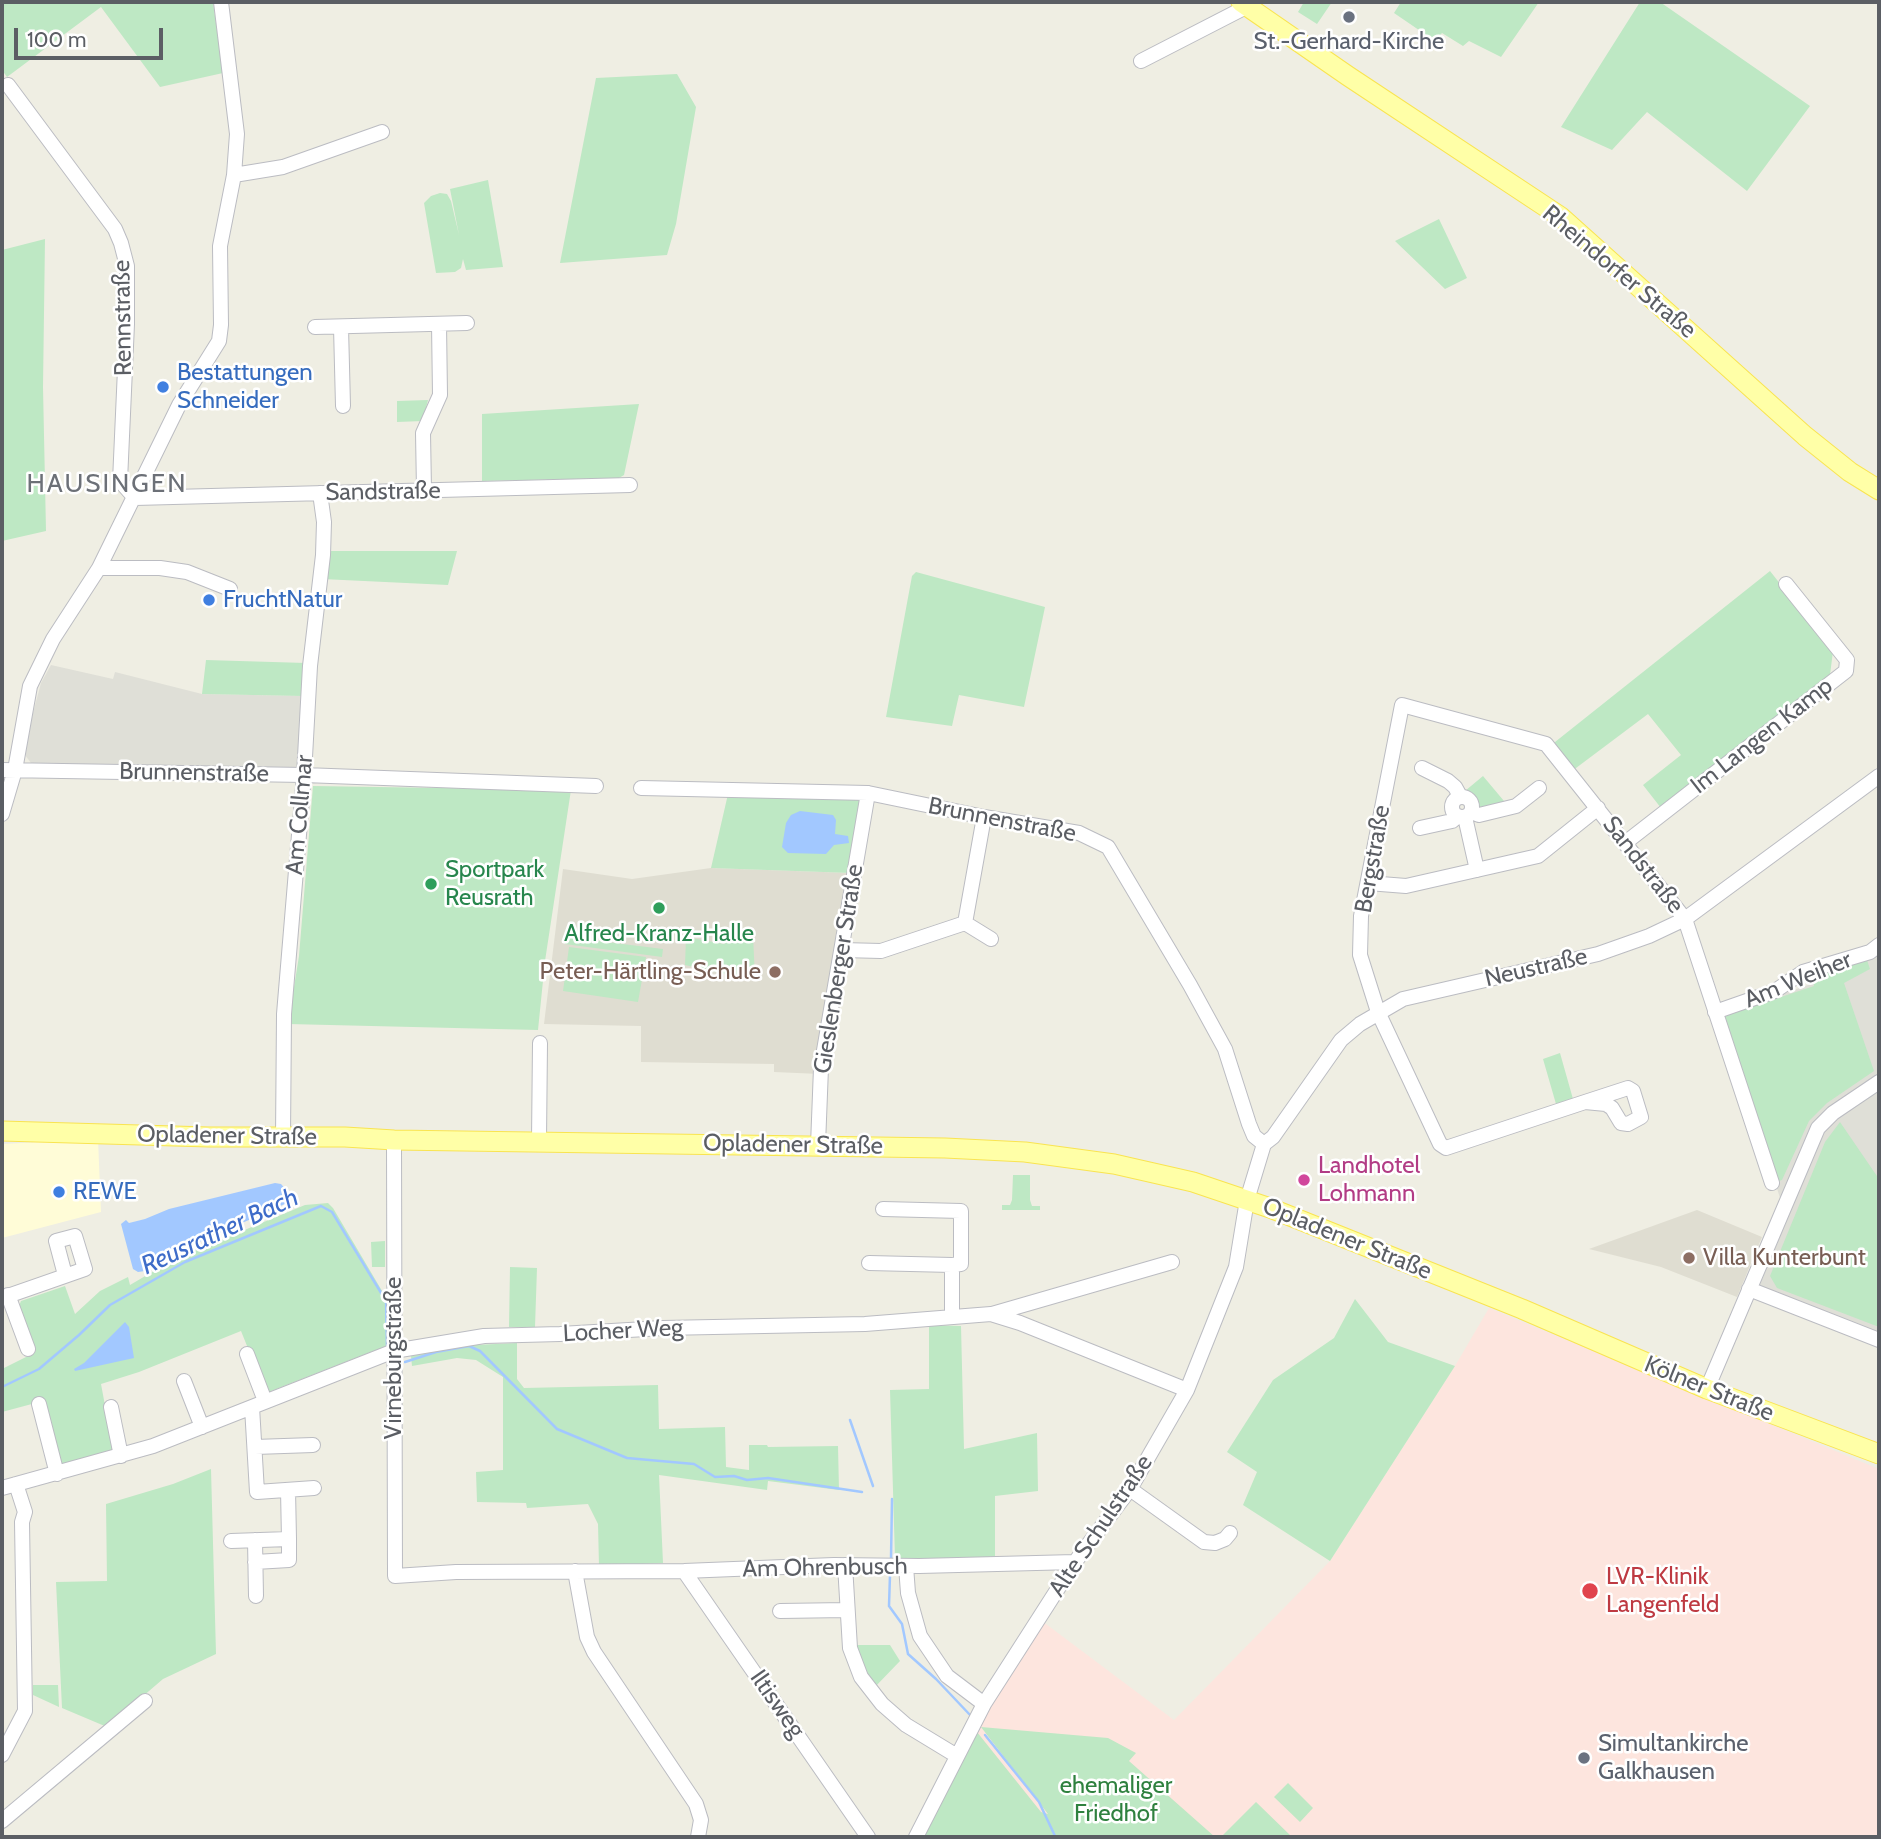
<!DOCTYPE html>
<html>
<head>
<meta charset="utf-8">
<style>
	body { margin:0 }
	#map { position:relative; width:1881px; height:1839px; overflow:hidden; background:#efeee3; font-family:Cabin,sans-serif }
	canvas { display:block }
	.frame { position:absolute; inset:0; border:4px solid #5b5e64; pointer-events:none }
	.scale { position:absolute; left:14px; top:28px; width:149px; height:32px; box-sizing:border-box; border:4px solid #5b5e64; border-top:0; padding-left:9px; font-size:21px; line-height:24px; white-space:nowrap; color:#5b5e64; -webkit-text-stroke:5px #fff; paint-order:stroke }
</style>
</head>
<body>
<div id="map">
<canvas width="1881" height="1839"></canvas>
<div class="frame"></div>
<div class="scale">100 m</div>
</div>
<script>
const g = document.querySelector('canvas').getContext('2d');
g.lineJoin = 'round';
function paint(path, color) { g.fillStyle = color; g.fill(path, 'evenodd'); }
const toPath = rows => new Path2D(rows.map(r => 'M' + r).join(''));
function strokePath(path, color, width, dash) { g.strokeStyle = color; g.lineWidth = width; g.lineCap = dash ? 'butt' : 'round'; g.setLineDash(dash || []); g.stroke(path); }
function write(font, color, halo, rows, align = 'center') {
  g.font = font + ' Cabin,sans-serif'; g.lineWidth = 5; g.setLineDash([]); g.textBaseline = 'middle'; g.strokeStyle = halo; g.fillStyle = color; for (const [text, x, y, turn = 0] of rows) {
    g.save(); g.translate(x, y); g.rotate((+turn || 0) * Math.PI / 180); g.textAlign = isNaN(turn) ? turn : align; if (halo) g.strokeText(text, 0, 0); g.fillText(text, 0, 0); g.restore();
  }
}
paint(toPath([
	[98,1139,101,1212,2,1238,2,1144]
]), '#fffcd7');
paint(toPath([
	[51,665,113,679,115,672,202,694,303,696,297,770,31,763,25,755,33,713,41,683],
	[1879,951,1879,1343,1755,1296,1787,1220,1722,1015,1811,984,1809,976]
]), '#dfdfd7');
paint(toPath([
	[711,868,851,873,820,1074,774,1072,774,1064,641,1062,641,1026,544,1024,563,869,632,879],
	[1697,1210,1762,1237,1737,1297,1661,1267,1589,1249]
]), '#dfddd1');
paint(toPath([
	[1489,1308,1879,1469,1879,1837,923,1837,996,1696,1042,1621,1174,1720,1330,1561,1455,1366]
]), '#fde5de');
paint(toPath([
	[2,2,213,2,223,73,160,87,101,7,7,77,2,70],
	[1304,2,1332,2,1317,24,1298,12],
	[1401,2,1539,2,1501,57,1469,41,1463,46,1442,33,1435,41,1394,13],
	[1640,2,1660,2,1810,106,1747,191,1647,112,1612,150,1561,127],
	[677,74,696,107,676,224,667,255,560,263,596,78],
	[488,180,503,267,466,270,463,259,461,268,455,272,436,273,424,203,431,196,440,193,447,194,451,201,459,235,450,189],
	[1439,219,1467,278,1445,289,1395,241],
	[45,239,43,387,46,531,2,541,2,250],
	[428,400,423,421,397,422,397,401],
	[639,404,624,475,619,478,482,481,482,414],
	[325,551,457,551,448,585,322,579],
	[1770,571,1833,651,1830,675,1661,808,1643,785,1681,755,1648,714,1572,771,1555,750,1555,742],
	[916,572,1045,607,1024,707,959,695,952,726,886,717,912,576],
	[206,660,306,663,303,696,202,694],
	[1483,776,1504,801,1504,805,1478,809,1474,797,1465,791],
	[313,786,571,790,545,961,538,1030,288,1024,299,956],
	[728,794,859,798,863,803,851,873,711,868],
	[753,936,755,977,744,978,685,965,686,937,724,944,735,937],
	[566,937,663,949,662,957,565,944],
	[569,947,646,957,638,1002,563,991],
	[1867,960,1870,969,1844,983,1874,1071,1827,1103,1809,1121,1782,1180,1779,1181,1724,1016,1814,986,1812,978],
	[1560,1053,1573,1099,1556,1104,1543,1059],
	[1840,1122,1879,1179,1879,1327,1777,1288,1770,1276,1825,1142],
	[1013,1175,1030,1175,1030,1200,1032,1206,1040,1206,1040,1210,1002,1210,1002,1205,1010,1205,1012,1200],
	[328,1203,333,1208,388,1301,389,1345,266,1393,241,1331,139,1372,101,1384,114,1454,59,1468,43,1401,2,1412,2,1369,28,1356,35,1349,19,1306,21,1301,65,1286,75,1314,100,1291,128,1277,130,1285,169,1262,201,1248,305,1205],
	[385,1241,385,1267,372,1267,371,1242],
	[510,1267,537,1268,535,1327,509,1327],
	[1355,1299,1388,1342,1455,1366,1330,1561,1243,1505,1257,1472,1227,1452,1273,1380,1334,1338],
	[929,1325,961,1326,964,1449,1037,1433,1038,1491,995,1496,995,1558,895,1558,890,1390,929,1389],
	[517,1343,517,1379,524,1388,658,1385,659,1429,725,1427,726,1467,749,1470,749,1445,767,1445,768,1447,838,1446,839,1490,768,1481,767,1490,659,1475,663,1563,599,1566,598,1524,588,1504,527,1508,526,1503,477,1502,476,1472,503,1470,503,1377,476,1360,457,1358,412,1366,411,1356,474,1345],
	[211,1469,216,1654,163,1679,107,1727,62,1708,56,1582,107,1581,106,1504,173,1484],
	[854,1645,890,1645,900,1661,874,1688],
	[33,1685,58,1685,59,1707,33,1695],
	[981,1727,1108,1738,1136,1753,1129,1761,1215,1837,923,1837,977,1732,1041,1812,1048,1814],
	[1288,1783,1313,1808,1300,1822,1274,1797],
	[1256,1802,1292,1837,1221,1837]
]), '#bee8c4');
paint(toPath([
	[800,811,833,815,836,820,835,834,848,836,849,843,834,845,826,854,788,853,782,847,786,823,791,815],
	[275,1183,281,1184,289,1193,291,1199,287,1203,168,1256,145,1271,138,1272,133,1269,121,1224,126,1220,129,1223,145,1219,169,1209],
	[125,1322,129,1327,134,1358,75,1371,74,1369,84,1363]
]), '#a2c8ff');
strokePath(toPath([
	[405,1362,436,1352,469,1346,480,1351,557,1429,627,1458,694,1464,715,1477,734,1476,747,1480,768,1478,862,1492],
	[2,1387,39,1369,79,1335,110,1305,185,1262,321,1206,332,1212,386,1301,387,1348],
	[850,1420,873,1486],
	[891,1559,892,1499],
	[890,1575,889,1606,902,1624,908,1654,936,1679,971,1716],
	[985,1735,1039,1802,1055,1836]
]), '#a2c8ff', 2.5);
const minor = toPath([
	[1141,61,1248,6],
	[8,85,115,229,121,243,127,266,127,324,120,481,135,498,630,485],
	[234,175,283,167,382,132],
	[315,327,467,323],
	[341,327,343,406],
	[424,490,423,433,440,395,439,324],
	[99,568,160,568,187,572,230,589],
	[1422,768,1448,781,1455,787,1460,796],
	[2,770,304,775,596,786],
	[641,788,868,793,984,817,1079,833,1108,847,1190,985,1225,1049,1249,1124,1254,1136,1264,1144],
	'1452 807a10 10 0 1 1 20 0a10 10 0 1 1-20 0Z',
	[1471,812,1479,815,1516,806,1539,788],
	[2,814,15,770,30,686,53,639,99,568,179,405,219,341,221,325,220,246,234,175,237,134,221,2],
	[1465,817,1477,870],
	[1420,828,1452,821,1458,816],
	[1625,843,1846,671,1847,660,1786,584],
	[1368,883,1406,886,1538,856,1598,808],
	[965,923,984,817],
	[842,950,881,951,965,923,991,939],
	[1715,1012,1775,991,1803,972,1870,952,1879,945],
	[1585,1102,1628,1088,1633,1091,1641,1117,1628,1124,1621,1123,1612,1108,1606,1104,1585,1102,1446,1148,1440,1144,1378,1012,1360,955,1361,916,1402,705,1546,744,1685,919,1772,1183],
	[283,1137,284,1014,304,775,310,666,323,555,324,522,320,493],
	[394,1140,395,1576,456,1572,684,1571,834,1565,919,1566,1075,1562],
	[539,1140,540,1043],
	[818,1145,821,1068,868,793],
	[883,1209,961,1211,961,1264,952,1265],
	[869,1263,952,1265,952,1317],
	[1749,1289,1879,1340],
	[8,1295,28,1349],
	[2,1298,85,1269,75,1236,56,1241,65,1275],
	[992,1314,1172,1262],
	[247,1354,265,1401],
	[184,1381,202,1427],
	[1707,1389,1818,1128,1833,1113,1879,1082],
	[39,1404,57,1474],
	[111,1407,121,1456],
	[252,1407,257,1492,314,1488],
	[255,1447,313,1445],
	[2,1488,153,1446,394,1351,484,1336,560,1334,663,1328,865,1324,991,1314,1020,1323,1187,1390],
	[1130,1489,1204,1542,1215,1543,1225,1539,1230,1533],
	[255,1540,256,1596],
	[231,1541,289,1539,288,1490],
	[255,1562,289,1560,289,1539],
	[845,1565,850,1648,861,1677,882,1704,906,1725,957,1756],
	[906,1566,908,1593,920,1636,947,1676,984,1704],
	[575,1571,587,1637,594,1652,696,1804,701,1820,698,1837],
	[684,1571,868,1837],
	[780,1611,846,1610],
	[2,1755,25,1711,22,1522,25,1512,16,1484],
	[2,1821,145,1701],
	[916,1837,984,1704,1075,1562,1130,1489,1187,1390,1236,1267,1247,1200,1264,1144,1273,1137,1341,1040,1360,1024,1403,999,1598,954,1649,936,1685,919,1879,776]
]);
const major = toPath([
	[1241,2,1348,76,1561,217,1805,436,1850,472,1879,490],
	[2,1131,209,1137,345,1137,394,1140,945,1148,1025,1152,1114,1164,1193,1182,1270,1208,1522,1309,1707,1389,1879,1454]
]);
strokePath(minor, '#bbbcc2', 16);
strokePath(major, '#f9e451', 21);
strokePath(minor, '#fff', 14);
strokePath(major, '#ffffa7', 19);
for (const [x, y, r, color] of [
	[1349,17,7,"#6b7280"],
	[163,387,7,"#3f7fe0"],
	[209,600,7,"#3f7fe0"],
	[431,884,7,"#2e9e5b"],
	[659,908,7,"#2e9e5b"],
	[775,972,7,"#8d6e63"],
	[1304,1180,7,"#d1479c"],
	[59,1192,7,"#3f7fe0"],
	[1689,1258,7,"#8d6e63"],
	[1590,1591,9,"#e0444e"],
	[1584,1758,7,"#6b7280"]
]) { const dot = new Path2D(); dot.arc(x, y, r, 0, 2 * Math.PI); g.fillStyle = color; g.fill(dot); strokePath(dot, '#fff', 2.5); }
write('24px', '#5b616d', '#fff', [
	["St.-Gerhard-Kirche",1349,42],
	["Simultankirche",1598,1744,"left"],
	["Galkhausen",1598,1772,"left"]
]);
write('24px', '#5b5e64', '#fff', [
	["Rheindorfer Straße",1619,272,40],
	["Rennstraße",123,318,-91],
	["Sandstraße",383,492,-1],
	["Im Langen Kamp",1762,736,-38],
	["Brunnenstraße",194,773,1],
	["Am Collmar",300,815,-85],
	["Brunnenstraße",1002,820,11],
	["Bergstraße",1373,859,-80],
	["Sandstraße",1643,865,52],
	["Neustraße",1536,968,-13],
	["Gieslenberger Straße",839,969,-81],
	["Am Weiher",1798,980,-22],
	["Opladener Straße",227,1136,1],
	["Opladener Straße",793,1145,1],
	["Opladener Straße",1347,1239,22],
	["Locher Weg",623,1331,-3],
	["Virneburgstraße",394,1358,-90],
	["Kölner Straße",1709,1389,22],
	["Alte Schulstraße",1101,1526,-56],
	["Am Ohrenbusch",825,1568,-1],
	["Iltisweg",777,1704,55]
]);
write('24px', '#366cbe', '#fff', [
	["Bestattungen",177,373],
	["Schneider",177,401],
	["FruchtNatur",223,600],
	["REWE",73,1192]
], 'left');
write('24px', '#27864d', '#fff', [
	["Sportpark",445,870],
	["Reusrath",445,898],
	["Alfred-Kranz-Halle",659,934,"center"]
], 'left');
write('24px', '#785e54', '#fff', [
	["Peter-Härtling-Schule",761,972],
	["Villa Kunterbunt",1703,1258,"left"]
], 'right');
write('24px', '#b23c85', '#fff', [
	["Landhotel",1318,1166],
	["Lohmann",1318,1194]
], 'left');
write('24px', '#be3a42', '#fff', [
	["LVR-Klinik",1606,1577],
	["Langenfeld",1606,1605]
], 'left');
write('24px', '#2f813f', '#fff', [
	["ehemaliger",1116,1786],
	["Friedhof",1116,1814]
]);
g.letterSpacing = '2px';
write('26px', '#6c7077', '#fff', [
	["HAUSINGEN",107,484]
]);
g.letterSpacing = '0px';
write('italic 26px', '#3e6cc9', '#fff', [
	["Reusrather Bach",220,1232,-25]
]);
</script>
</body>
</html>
